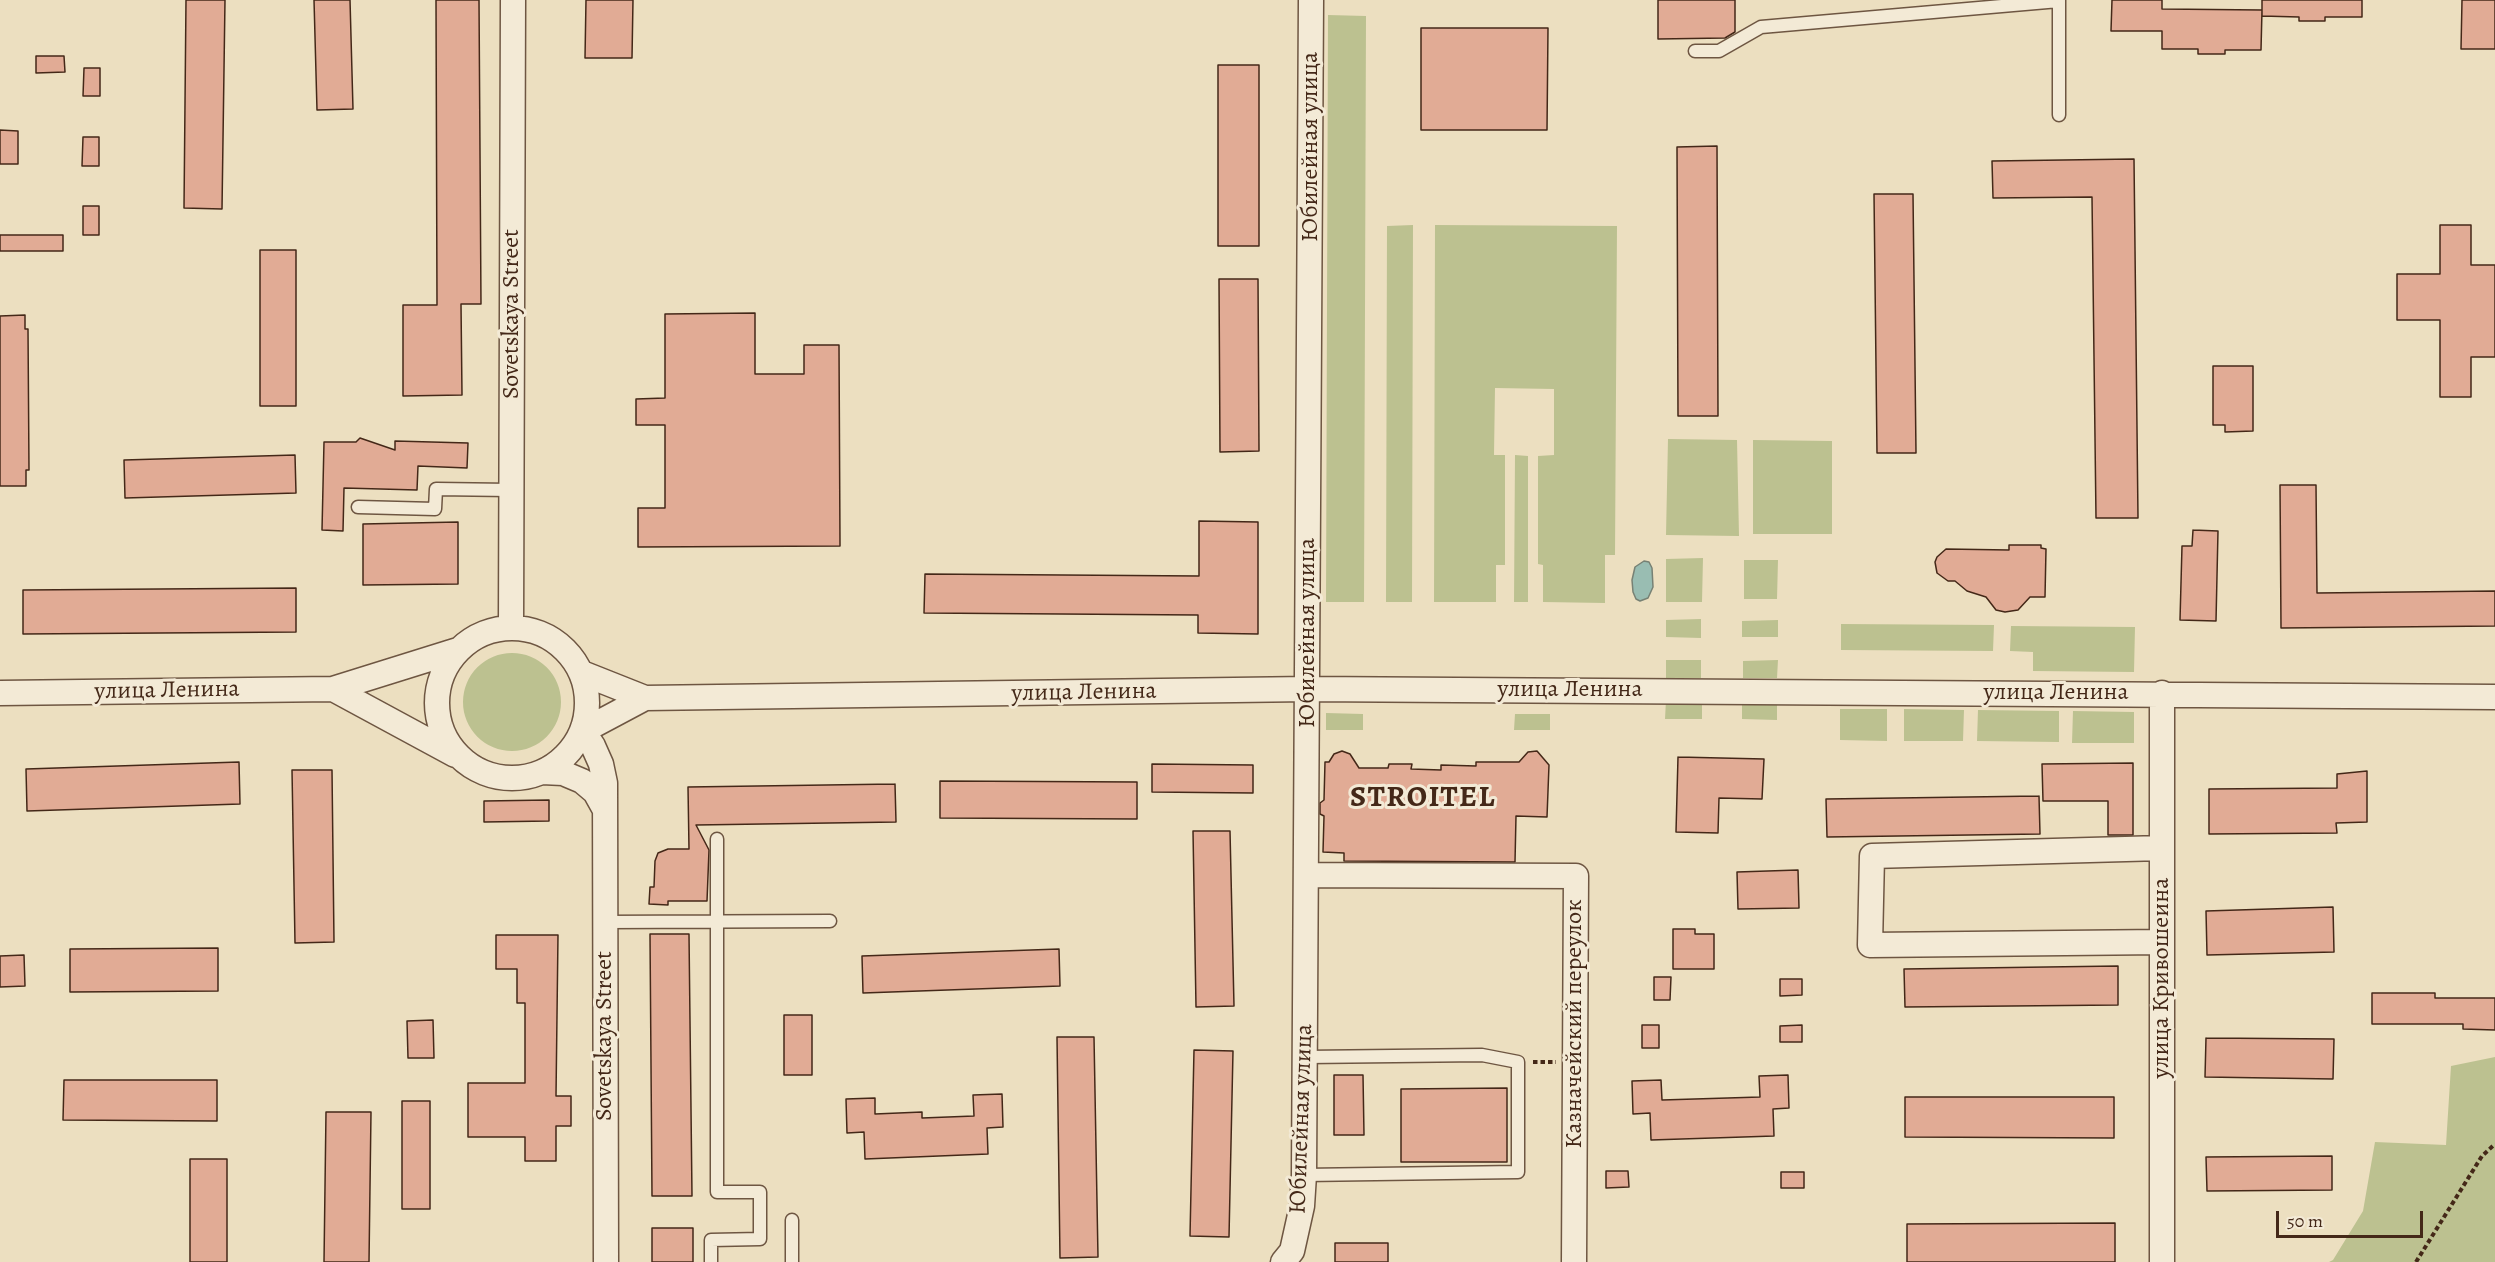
<!DOCTYPE html>
<html>
<head>
<meta charset="utf-8">
<style>
	body { margin:0 }
	#map { position:relative; width:2495px; height:1262px; overflow:hidden; background:#ecdfc0; font-family:Alegreya,serif }
	canvas { display:block }
	.scale { position:absolute; left:2276px; top:1211px; width:147px; height:27px; box-sizing:border-box; border:3px solid #442818; border-top:0; padding-left:8px; font-size:18px; line-height:21px; white-space:nowrap; color:#442818; -webkit-text-stroke:4px #f3ead6; paint-order:stroke }
</style>
</head>
<body>
<div id="map">
<canvas width="2495" height="1262"></canvas>
<div class="scale">50 m</div>
</div>
<script>
const g = document.querySelector('canvas').getContext('2d');
g.lineJoin = 'round';
function paint(path, color) { g.fillStyle = color; g.fill(path, 'evenodd'); }
const toPath = rows => new Path2D(rows.map(r => 'M' + r).join(''));
function strokePath(path, color, width, dash) { g.strokeStyle = color; g.lineWidth = width; g.lineCap = dash ? 'butt' : 'round'; g.setLineDash(dash || []); g.stroke(path); }
function write(font, color, halo, rows, align = 'center') {
  g.font = font + ' Alegreya,serif'; g.lineWidth = 6; g.setLineDash([]); g.textBaseline = 'middle'; g.strokeStyle = halo; g.fillStyle = color; for (const [text, x, y, turn = 0] of rows) {
    g.save(); g.translate(x, y); g.rotate((+turn || 0) * Math.PI / 180); g.textAlign = isNaN(turn) ? turn : align; if (halo) g.strokeText(text, 0, 0); g.fillText(text, 0, 0); g.restore();
  }
}
paint(toPath([
	[1328,15,1366,16,1364,602,1326,602],
	[1413,225,1412,602,1386,602,1387,226],
	[1435,225,1617,226,1615,555,1605,555,1605,603,1543,602,1543,565,1538,564,1538,456,1554,455,1554,389,1495,388,1494,455,1505,455,1505,565,1496,565,1496,602,1434,602],
	[1668,439,1737,440,1739,536,1666,535],
	[1753,440,1832,441,1832,534,1753,534],
	[1515,455,1528,456,1528,602,1514,602],
	[1703,558,1702,602,1666,602,1666,559],
	[1744,560,1778,560,1777,599,1744,599],
	[1701,619,1701,638,1666,637,1666,620],
	[1778,620,1778,637,1742,637,1742,621],
	[1841,624,1994,625,1993,651,1841,650],
	[2011,626,2135,627,2134,672,2033,671,2033,652,2010,651],
	'463 702a49 49 0 1 1 98 0a49 49 0 1 1-98 0Z',
	[1666,660,1701,660,1701,678,1666,678],
	[1778,660,1777,678,1743,678,1743,661],
	[1666,700,1702,700,1702,719,1665,719],
	[1742,700,1777,700,1777,720,1742,719],
	[1840,709,1887,709,1887,741,1840,740],
	[1904,709,1964,710,1963,741,1904,741],
	[1978,710,2059,711,2059,742,1977,741],
	[2073,711,2134,712,2134,743,2072,743],
	[1326,713,1363,714,1363,730,1326,730],
	[1515,714,1550,714,1550,730,1514,730],
	[2495,1057,2495,1262,2329,1262,2333,1260,2363,1211,2375,1142,2446,1145,2451,1066]
]), '#bcc190');
const water = toPath([
	[1644,561,1649,562,1652,568,1653,587,1648,598,1640,601,1636,599,1633,592,1632,580,1635,567,1644,561]
]);
paint(water, '#99bdb2');
strokePath(water, '#778174', 1.5);
const building = toPath([
	[186,0,225,0,222,209,184,208,186,0],
	[314,0,350,0,353,109,317,110,314,0],
	[436,0,479,0,481,304,461,304,462,395,403,396,403,305,437,305,436,0],
	[586,0,633,0,632,58,585,58,586,0],
	[1658,0,1735,0,1735,32,1725,38,1658,39,1658,0],
	[2112,0,2162,0,2162,9,2262,10,2261,50,2225,50,2225,54,2198,54,2198,49,2162,49,2162,31,2111,31,2112,0],
	[2262,0,2362,0,2362,17,2325,17,2325,21,2299,21,2299,17,2262,16,2262,0],
	[2462,0,2495,0,2495,49,2461,49,2462,0],
	[1421,28,1548,28,1547,130,1421,130,1421,28],
	[36,56,64,56,65,72,36,73,36,56],
	[1218,65,1259,65,1259,246,1218,246,1218,65],
	[84,68,100,68,100,96,83,96,84,68],
	[0,130,18,131,18,164,0,164,0,130],
	[83,137,99,137,99,166,82,166,83,137],
	[1717,146,1718,416,1678,416,1677,147,1717,146],
	[2134,159,2138,518,2096,518,2092,197,1993,198,1992,161,2134,159],
	[1874,194,1913,194,1916,453,1877,453,1874,194],
	[83,206,99,206,99,235,83,235,83,206],
	[2440,225,2471,225,2471,265,2495,265,2495,357,2471,357,2471,397,2440,397,2440,320,2397,320,2397,274,2440,274,2440,225],
	[0,235,63,235,63,251,0,251,0,235],
	[260,250,296,250,296,406,260,406,260,250],
	[1219,279,1258,279,1259,451,1220,452,1219,279],
	[755,313,755,374,804,374,804,345,839,345,840,546,638,547,638,508,665,508,665,425,636,425,636,399,665,398,665,314,755,313],
	[25,315,25,329,28,329,29,470,26,470,26,486,0,486,0,316,25,315],
	[2213,366,2253,366,2253,431,2225,432,2225,425,2213,425,2213,366],
	[360,438,395,450,395,441,468,443,467,468,418,466,417,490,344,488,343,531,322,530,324,442,356,442,360,438],
	[295,455,296,493,125,498,124,460,295,455],
	[2280,485,2316,485,2317,593,2495,591,2495,626,2281,628,2280,485],
	[1199,521,1258,522,1258,634,1198,633,1198,615,924,613,925,574,1199,576,1199,521],
	[458,522,458,584,363,585,363,524,458,522],
	[2193,530,2218,531,2216,621,2180,620,2182,546,2192,546,2193,530],
	[2009,545,2041,545,2041,548,2046,549,2045,597,2030,597,2018,610,2005,612,1996,610,1986,597,1967,591,1955,581,1948,581,1937,573,1935,562,1937,557,1946,549,2009,550,2009,545],
	[296,588,296,632,23,634,23,590,296,588],
	[1342,751,1350,754,1359,768,1388,768,1389,764,1412,764,1411,769,1441,770,1441,765,1476,766,1476,762,1519,762,1528,752,1537,751,1549,765,1547,817,1516,816,1515,862,1344,861,1344,853,1323,852,1324,816,1320,814,1320,803,1324,800,1325,762,1329,762,1334,754,1342,751],
	[1678,757,1764,759,1762,799,1719,798,1718,833,1676,832,1678,757],
	[239,762,240,804,27,811,26,769,239,762],
	[2133,763,2133,835,2108,835,2108,801,2043,801,2042,764,2133,763],
	[1152,764,1253,765,1253,793,1152,792,1152,764],
	[292,770,332,770,334,942,295,943,292,770],
	[2367,771,2367,822,2336,823,2337,833,2209,834,2209,789,2337,788,2337,774,2367,771],
	[940,781,1137,782,1137,819,940,818,940,781],
	[895,784,896,822,696,825,709,850,707,901,668,901,668,905,649,904,650,887,654,887,655,861,658,853,668,849,689,849,688,787,895,784],
	[2039,796,2040,834,1827,837,1826,799,2039,796],
	[549,800,549,821,484,822,484,801,549,800],
	[1193,831,1230,831,1234,1006,1196,1007,1193,831],
	[1798,870,1799,908,1738,909,1737,872,1798,870],
	[2333,907,2334,952,2207,955,2206,911,2333,907],
	[1673,929,1695,929,1695,934,1714,934,1714,969,1673,969,1673,929],
	[650,934,689,934,692,1196,652,1196,650,934],
	[496,935,558,935,556,1096,571,1096,571,1126,556,1126,556,1161,525,1161,525,1137,468,1137,468,1083,525,1083,525,1003,517,1003,517,969,496,969,496,935],
	[218,948,218,991,70,992,70,949,218,948],
	[1059,949,1060,986,863,993,862,956,1059,949],
	[24,955,25,986,0,987,0,956,24,955],
	[2118,966,2118,1005,1905,1007,1904,969,2118,966],
	[1654,977,1671,977,1670,1000,1654,1000,1654,977],
	[1780,979,1802,979,1802,995,1780,996,1780,979],
	[2372,993,2435,993,2435,998,2495,998,2495,1030,2463,1029,2463,1024,2372,1024,2372,993],
	[784,1015,812,1015,812,1075,784,1075,784,1015],
	[433,1020,434,1058,408,1058,407,1021,433,1020],
	[1642,1025,1659,1025,1659,1048,1642,1048,1642,1025],
	[1802,1025,1802,1042,1780,1042,1780,1026,1802,1025],
	[1057,1037,1094,1037,1098,1257,1060,1258,1057,1037],
	[2206,1038,2334,1039,2333,1079,2205,1077,2206,1038],
	[1194,1050,1233,1051,1229,1237,1190,1236,1194,1050],
	[1334,1075,1363,1075,1364,1135,1334,1135,1334,1075],
	[1788,1075,1789,1108,1773,1109,1774,1136,1651,1140,1650,1113,1633,1114,1632,1081,1661,1080,1662,1100,1760,1097,1759,1076,1788,1075],
	[64,1080,217,1080,217,1121,63,1120,64,1080],
	[1507,1088,1507,1162,1401,1162,1401,1089,1507,1088],
	[1002,1094,1003,1127,987,1128,988,1154,865,1159,864,1132,847,1133,846,1099,875,1098,875,1114,922,1112,922,1118,974,1116,973,1095,1002,1094],
	[1905,1097,2114,1097,2114,1138,1905,1137,1905,1097],
	[402,1101,430,1101,430,1209,402,1209,402,1101],
	[326,1112,371,1112,369,1262,324,1262,326,1112],
	[2332,1156,2332,1190,2207,1191,2206,1157,2332,1156],
	[190,1159,227,1159,227,1262,190,1262,190,1159],
	[1606,1171,1628,1171,1629,1187,1606,1188,1606,1171],
	[1781,1172,1804,1172,1804,1188,1781,1188,1781,1172],
	[2115,1223,2115,1262,1907,1262,1907,1224,2115,1223],
	[652,1228,693,1228,693,1262,652,1262,652,1228],
	[1335,1243,1388,1243,1388,1262,1335,1262,1335,1243]
]);
paint(building, '#e1ab95');
strokePath(building, '#442818', 1.5);
const lane = toPath([
	[2059,0,2059,115],
	[1695,51,1719,51,1761,27,2059,1],
	[358,507,435,509,436,489,511,490],
	[605,922,830,921],
	[1304,1175,1518,1172,1518,1062,1482,1055,1306,1057],
	[792,1220,792,1262],
	[711,1262,711,1240,760,1239,760,1192,717,1192,717,839]
]);
const street = toPath([
	[511,627,513,0],
	'437 703a75 75 0 1 1 150 0a75 75 0 1 1-150 0Z',
	[582,673,645,698,1308,689,2495,697],
	[333,689,455,755],
	[0,693,333,689,458,650],
	[2162,693,2162,1262],
	[542,772,563,773,582,781,595,792,605,810],
	[2162,848,1872,856,1870,945,2162,942],
	[1307,875,1576,876,1574,1262],
	[606,1262,605,783,601,764,593,746,583,731,645,698],
	[1283,1262,1292,1251,1302,1206,1304,1175,1311,0]
]);
strokePath(lane, '#6e5642', 15);
strokePath(street, '#6e5642', 27);
strokePath(toPath([
	[1533,1062,1556,1062],
	[2416,1262,2482,1156,2495,1144]
]), '#442818', 4, [4.5, 3]);
strokePath(lane, '#f3ead6', 12);
strokePath(street, '#f3ead6', 24);
write('24px', '#442818', '#f3ead6', [
	["Юбилейная улица",1311,147,-90],
	["Sovetskaya Street",512,314,-90],
	["Юбилейная улица",1308,633,-90],
	["улица Ленина",1570,690],
	["улица Ленина",167,691,-1],
	["улица Ленина",1084,693,-1],
	["улица Ленина",2056,693],
	["улица Кривошеина",2162,978,-90],
	["Казначейский переулок",1575,1024,-90],
	["Sovetskaya Street",605,1036,-90],
	["Юбилейная улица",1302,1119,-88]
]);
g.letterSpacing = '1.5px';
write('bold 30px', '#442818', '#f3ead6', [
	["STROITEL",1423,799]
]);
g.letterSpacing = '0px';
</script>
</body>
</html>
